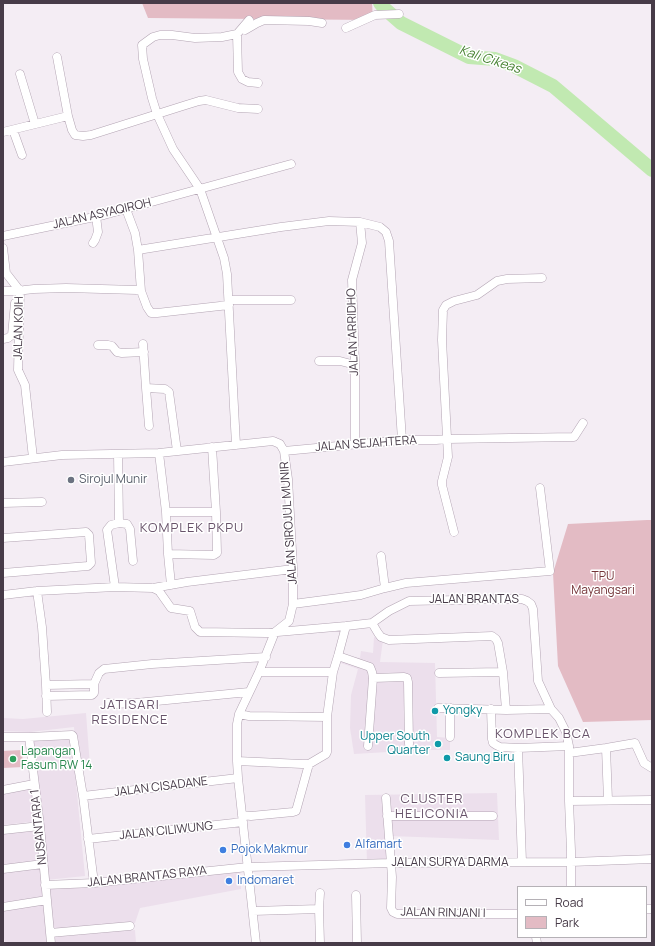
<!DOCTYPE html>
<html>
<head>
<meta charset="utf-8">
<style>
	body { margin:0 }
	#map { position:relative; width:655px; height:946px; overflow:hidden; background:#f4edf4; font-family:Manrope,sans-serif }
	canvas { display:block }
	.frame { position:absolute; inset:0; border:4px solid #473b48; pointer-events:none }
	.legend { position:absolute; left:517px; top:886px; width:130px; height:52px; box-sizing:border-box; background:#fff; border:1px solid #b5b1b6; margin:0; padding:5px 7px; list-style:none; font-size:12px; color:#473b48 }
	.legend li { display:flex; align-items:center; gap:8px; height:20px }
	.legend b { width:20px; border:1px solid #b5b1b6 }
</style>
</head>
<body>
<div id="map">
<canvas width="655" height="946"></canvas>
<div class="frame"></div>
<ul class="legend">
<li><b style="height:5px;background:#fff"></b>Road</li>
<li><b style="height:11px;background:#e3bbc4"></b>Park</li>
</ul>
</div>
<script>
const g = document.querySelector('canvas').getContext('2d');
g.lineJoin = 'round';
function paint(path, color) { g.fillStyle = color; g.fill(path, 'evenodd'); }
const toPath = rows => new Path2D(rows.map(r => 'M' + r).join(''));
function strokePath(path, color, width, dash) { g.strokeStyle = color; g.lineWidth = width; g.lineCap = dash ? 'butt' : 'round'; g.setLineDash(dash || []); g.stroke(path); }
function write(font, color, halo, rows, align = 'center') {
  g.font = font + ' Manrope,sans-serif'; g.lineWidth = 3; g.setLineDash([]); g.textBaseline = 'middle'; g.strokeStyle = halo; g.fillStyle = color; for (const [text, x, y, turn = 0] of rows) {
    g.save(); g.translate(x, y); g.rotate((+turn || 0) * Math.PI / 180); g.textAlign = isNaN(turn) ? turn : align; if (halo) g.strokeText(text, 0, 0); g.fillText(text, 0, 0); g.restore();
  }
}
paint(toPath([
	[374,637,383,640,380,662,435,663,437,737,450,738,450,750,422,750,354,754,350,728,351,695,358,669,338,662,341,655,360,658,361,651,373,653],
	[86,713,90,766,77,767,74,727,30,732,3,731,3,718,23,719],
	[71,732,85,876,46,880,32,737],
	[34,786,39,821,3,825,3,790],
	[497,793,499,840,390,836,391,863,367,863,365,795],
	[39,827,42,861,3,866,3,831],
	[42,868,45,899,3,904,3,873],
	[240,868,241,889,140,908,135,923,54,931,48,888],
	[46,903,50,943,5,943,3,932,3,909],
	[135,930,136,943,56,943,55,937]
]), '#ecdfec');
paint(toPath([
	[142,3,372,3,373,20,148,18],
	[647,520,652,520,652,720,583,722,558,666,553,573,568,524],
	[22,750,23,767,3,768,3,751]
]), '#e3bbc4');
strokePath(toPath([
	[380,3,385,9,401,23,469,57,495,59,514,66,553,86,652,170]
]), '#c1e9b1', 14);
const street = toPath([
	[346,28,375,15,399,14],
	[245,30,257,23,264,20,309,21,322,23],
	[237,34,238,72,242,79,248,82,258,83],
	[57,57,68,116],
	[20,74,35,124],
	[13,130,22,155],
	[3,132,68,116,72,130,75,135,83,136,91,135,186,105,199,101,206,100,238,108,258,109],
	[126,209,135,233,138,250,141,291],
	[3,236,104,215,291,164],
	[93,243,95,240,98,232,96,216],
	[3,248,6,273,20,291,18,370,25,385,33,458],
	[138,250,281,227,329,221,360,222,380,227,386,232,389,241,402,440],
	[3,291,20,291,25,290,34,289,66,288,137,290,141,291,147,307,151,313,157,313,229,305],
	[229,300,291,300],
	[3,339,8,338,12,335,15,303],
	[143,344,146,388,165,389,169,392,177,451],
	[98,345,108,345,112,346,117,352,122,353,144,352],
	[319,361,340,361,355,365],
	[146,388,149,426],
	[355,444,355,365,352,280,362,243,360,222],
	[236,445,227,274,224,258,200,189,173,149,157,114,152,98,143,59,142,45,153,37,160,35,172,35,195,38,222,37,237,34,249,20],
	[284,451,402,440,436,440,447,439,574,437,583,423],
	[159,453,166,512,168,554,171,585],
	[3,462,62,455,159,453,273,441,280,444,284,451,288,479,293,569,293,604,289,621,275,632,259,672,239,714,237,724,237,761,238,778,256,943],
	[3,503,42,502],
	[166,512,216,512],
	[119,523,127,524,130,529,133,561],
	[454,532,442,485,442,481,448,457,442,340,443,310,446,305,454,301,477,295,497,281,507,279,542,278],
	[3,538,86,532,89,535,91,563,88,566,3,573],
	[168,554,214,555,217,553,216,512,212,447],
	[381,556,385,588],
	[115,587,107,530,111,525,119,523,118,454],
	[153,588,159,591,171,608,190,611,195,627,200,632,266,633,346,626,372,623,389,611,409,601,507,599,522,599,527,601,531,604,533,609,538,681,551,709,559,718,566,732,569,746,569,801,571,851,571,887],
	[37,591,42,627,46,685,47,712],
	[3,595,37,591,115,587,153,588,187,582,293,569],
	[293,604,339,598,361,595,385,588,406,583,550,571,540,488],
	[372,623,378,633,381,637,389,640,492,636,496,639,498,643,503,672,506,710],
	[338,656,370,667,372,672,373,678,404,677,407,678,408,682,409,744],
	[259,672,333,672],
	[439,673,503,672],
	[46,685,94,684],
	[46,696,92,695,94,693,94,684,99,673,104,669,152,664,266,657],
	[108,703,115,704,136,703,249,692],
	[438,708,506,710,551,709],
	[450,708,450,737],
	[491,709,492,739,493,743,496,745,500,747,518,748,569,746],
	[239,714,249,716,327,717],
	[3,737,29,737,72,735,73,736,83,796,94,883],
	[29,737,40,826,51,943],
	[368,746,373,678],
	[518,748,522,862],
	[606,748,608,800],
	[569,753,606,748,635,743,644,763,652,768],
	[237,761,302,764,309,764,326,754,327,752,327,717,333,672,338,656,346,626],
	[3,790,34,784],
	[83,796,238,778],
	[386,798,392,877,391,908,393,912,397,914,518,914],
	[569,801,652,800],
	[242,815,251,816,293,812,296,811,309,764],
	[387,816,493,816],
	[3,830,40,826],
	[88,839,243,822],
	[3,869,43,864],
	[45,885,94,883,248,867,391,863,571,862,652,859],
	[320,893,319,909,320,943],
	[356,895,357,943],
	[3,907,47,900],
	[646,909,652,909],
	[253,911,319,909],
	[50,933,130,926],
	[536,937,537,943]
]);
strokePath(street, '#b3a4b3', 9);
strokePath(street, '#fff', 8);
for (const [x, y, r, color] of [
	[71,480,4,"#6b7280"],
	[435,711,4,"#0f9aa8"],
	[438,744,4,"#0f9aa8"],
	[447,758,4,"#0f9aa8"],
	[13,759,4,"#2e9e5b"],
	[347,845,4,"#3f7fe0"],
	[223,850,4,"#3f7fe0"],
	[229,881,4,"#3f7fe0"]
]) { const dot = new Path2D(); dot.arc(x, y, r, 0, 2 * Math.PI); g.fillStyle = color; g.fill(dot); strokePath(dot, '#fff', 1.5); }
write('12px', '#473b48', '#fff', [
	["JALAN ASYAQIROH",102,214,-13],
	["JALAN KOIH",19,328,-89],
	["JALAN ARRIDHO",353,332,-92],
	["JALAN SEJAHTERA",366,444,-4],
	["JALAN SIROJUL MUNIR",289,523,-94],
	["JALAN BRANTAS",474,600],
	["JALAN CISADANE",161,787,-7],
	["NUSANTARA 1",39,827,-96],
	["JALAN CILIWUNG",166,831,-6],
	["JALAN SURYA DARMA",450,863],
	["JALAN BRANTAS RAYA",147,877,-6],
	["JALAN RINJANI I",443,913,1]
]);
write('12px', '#5b616d', '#fff', [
	["Sirojul Munir",79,480]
], 'left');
write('12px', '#743438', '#fff', [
	["TPU",603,577],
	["Mayangsari",603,591]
]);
write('12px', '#0d838f', '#fff', [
	["Yongky",443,711],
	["Upper South",430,737,"right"],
	["Quarter",430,751,"right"],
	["Saung Biru",455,758]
], 'left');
write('12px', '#27864d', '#fff', [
	["Lapangan",21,752],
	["Fasum RW 14",21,766]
], 'left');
write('12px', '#366cbe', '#fff', [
	["Alfamart",355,845],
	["Pojok Makmur",231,850],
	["Indomaret",237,881]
], 'left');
write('italic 13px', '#488334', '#fff', [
	["Kali Cikeas",490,60,18]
]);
g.letterSpacing = '1px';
write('13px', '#68536a', '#fff', [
	["KOMPLEK PKPU",192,528],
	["JATISARI",130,705],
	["RESIDENCE",130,720],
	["KOMPLEK BCA",543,734],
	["CLUSTER",432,799],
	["HELICONIA",432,814]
]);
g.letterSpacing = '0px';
</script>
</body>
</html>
